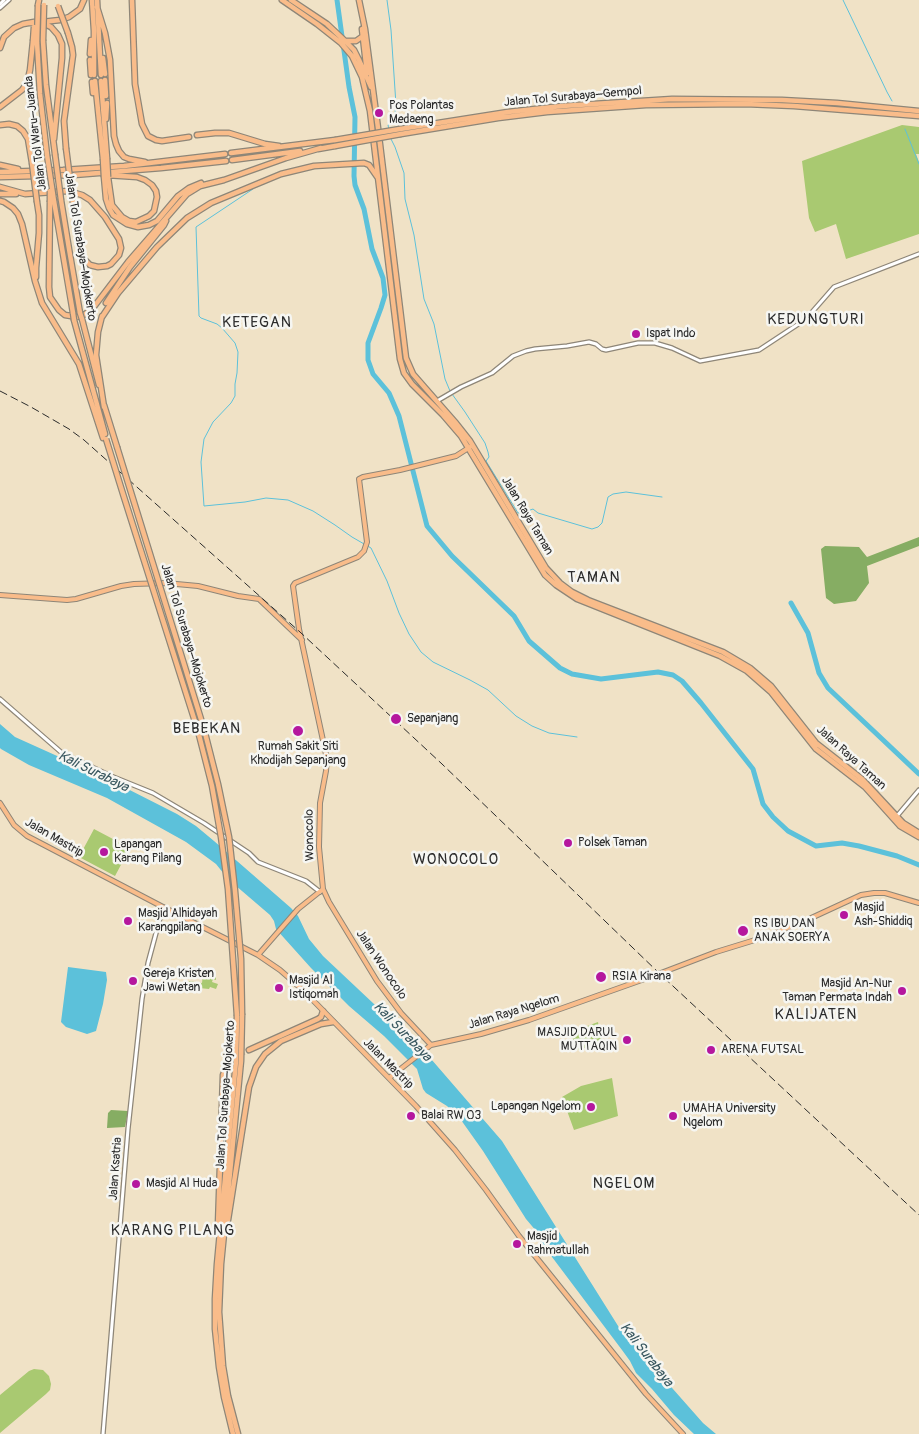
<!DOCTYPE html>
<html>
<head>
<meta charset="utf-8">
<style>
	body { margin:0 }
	canvas { display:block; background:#f0e2c6 }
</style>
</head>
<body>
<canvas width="919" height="1434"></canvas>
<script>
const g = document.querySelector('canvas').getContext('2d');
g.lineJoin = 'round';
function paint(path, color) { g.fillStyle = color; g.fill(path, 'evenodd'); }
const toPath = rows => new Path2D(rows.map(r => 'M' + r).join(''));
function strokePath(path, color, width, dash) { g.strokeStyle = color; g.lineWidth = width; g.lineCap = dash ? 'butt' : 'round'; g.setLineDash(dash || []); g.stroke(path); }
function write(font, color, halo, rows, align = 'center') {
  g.font = font + ' Pangolin,sans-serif'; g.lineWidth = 5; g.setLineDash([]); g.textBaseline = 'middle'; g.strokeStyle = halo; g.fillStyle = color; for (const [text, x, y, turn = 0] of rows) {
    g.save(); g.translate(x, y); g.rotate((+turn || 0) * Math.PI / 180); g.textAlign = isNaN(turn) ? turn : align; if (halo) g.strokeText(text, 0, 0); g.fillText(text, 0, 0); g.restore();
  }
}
paint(toPath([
	[902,125,919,127,919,154,916,154,919,162,919,234,846,259,836,224,815,232,809,218,802,161],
	[94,829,130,848,115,876,79,857],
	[203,974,216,977,216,980,213,979,212,982,218,984,216,989,210,987,209,989,199,988,199,986,189,984,189,981,202,983],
	[598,1022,599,1028,601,1028,602,1044,576,1050,571,1032],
	[612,1078,618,1116,574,1130,562,1097,581,1086],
	[34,1369,43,1370,49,1376,51,1384,50,1390,46,1394,0,1433,0,1395,29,1371]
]), '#a9c971');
paint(toPath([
	[919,537,919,546,867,566,869,583,856,601,834,604,826,598,821,549,825,546,859,547,867,557],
	[111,1110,128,1111,125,1127,107,1128,108,1113]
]), '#86ad63');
paint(toPath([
	[0,724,15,737,106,778,177,814,196,826,214,841,291,908,298,916,309,939,323,956,425,1052,502,1141,620,1329,703,1423,716,1434,694,1434,674,1415,652,1389,636,1373,630,1361,622,1350,549,1253,540,1241,537,1232,526,1219,483,1151,461,1120,447,1106,426,1093,423,1089,417,1069,384,1036,349,1006,311,968,276,929,274,921,270,915,228,879,216,864,186,842,107,798,29,765,1,749,0,748],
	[68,967,106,972,107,980,103,1004,96,1031,87,1034,66,1027,61,1022]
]), '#5cc1da');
strokePath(toPath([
	[387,0,391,30,396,105,394,121,388,125,389,130],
	[843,0,887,92,892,101],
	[905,129,919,164],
	[391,139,395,147,404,173,405,199,414,235,424,299,434,324,445,379,450,391],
	[253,189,196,227,199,316,201,318,217,324,222,328,235,343,238,352,237,373,235,384,235,396,231,403,213,422,204,439,201,462,204,506,245,502,266,498,288,500,313,511,335,525,352,537,371,548,387,581,399,613,409,634,421,652,433,662,470,680,488,690,516,716,532,726,549,733,577,737],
	[452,394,465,412,485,443,488,452,489,457,486,461,518,513,525,512,533,509,538,513,592,529,598,527,602,523,608,497,613,494,626,492,662,497]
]), '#5cc1da', 1);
strokePath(toPath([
	[337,0,349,87,355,117,354,176,355,185,364,209,372,249,383,278,385,295,381,308,368,343,368,360,373,374,389,393,399,416,427,526,452,556,514,616,529,641,560,668,572,674,601,679,658,672,673,675,682,681,701,703,753,769,763,804,773,817,788,831,816,846,842,843,859,846,897,856,919,865],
	[791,603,808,633,819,673,828,688,919,774]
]), '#5cc1da', 5);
strokePath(toPath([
	[230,1062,234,1058,249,1050]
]), '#c9bda7', 4.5, [4.5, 2]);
const minor = toPath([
	[0,4,4,0],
	[0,8,9,0],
	[437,401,461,387,492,373,513,356,526,351,535,349,567,346,589,342,596,344,602,349,606,350,638,343,655,343,672,348,700,361,759,350,806,319,834,287,919,254],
	[0,699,62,753,111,776,153,793,204,823,249,853,258,862,306,881,320,892],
	[897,816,919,790],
	[103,1434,128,1129,142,999,148,963,163,907]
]);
const major = toPath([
	[0,595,67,600,76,599,121,586,134,584,166,583,198,586,238,596,259,599,302,640],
	[0,803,14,825,27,836,163,907,258,955,280,970,304,991,416,1106,455,1150,486,1190,519,1236,646,1394,683,1434],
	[258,955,298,909,323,889],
	[431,1045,401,1013,377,981,329,902,323,889,319,847,320,803,326,771,327,759,299,629,293,586,295,583,358,557,364,551,367,542,359,479,363,477,400,470,456,456,470,447],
	[389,1078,431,1045,481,1034,529,1020,653,976,716,952,768,936,809,919,861,895,874,893,885,893,919,903]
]);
const highway = toPath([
	[92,0,94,31,94,75],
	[97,0,101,75],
	[132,0,135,84,142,124,148,136,156,140,162,141,189,137],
	[282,0,317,24,341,43,352,56,362,77,370,111,400,359,404,373,412,384,443,415,461,436,545,575,556,585,577,599,720,656,747,671,771,692,816,749,865,787,900,826,919,837],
	[291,0,327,24,344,40,354,50,359,60,371,87],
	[359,0,365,29,378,128,406,358,413,374,455,422,470,441,546,568,560,583,572,592,588,600,723,652,750,668,771,686,816,743,862,779,903,823,919,833],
	[38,5,39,0],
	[97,7,105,33,110,60,114,136,116,144,119,151,124,157,129,159,145,162],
	[42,22,60,20,69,17,80,9,84,0],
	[31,23,45,24,51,27,58,35,62,44,62,58,54,139],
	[362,29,367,73],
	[43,41,46,85,55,154],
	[346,41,356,41,363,36],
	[37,42,40,94,47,155],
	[0,48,4,37,14,28,23,24,34,22],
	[90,54,91,40],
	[103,58,105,74],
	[90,60,91,75],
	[105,80,106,96],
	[95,81,103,159],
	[101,81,107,158],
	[92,82,93,93],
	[0,107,22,90,27,83,30,70,33,41],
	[106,119,107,103],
	[0,125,9,124,17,126,23,131,28,139,32,163],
	[400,129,508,112,562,106,672,99,782,100,837,103,919,111],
	[401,134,498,118,547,112,646,105,745,104,794,106,919,116],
	[197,135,215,133,229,133,265,144,279,146],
	[66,148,64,121,73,55,72,47,68,33],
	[318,149,335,146],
	[231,153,335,140],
	[232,160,300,151],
	[0,165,18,169],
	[0,172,63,170,124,166,225,154],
	[106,175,137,177,145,180,152,185,156,191,157,197,154,211,149,216,136,222,129,221,122,217,112,205,108,177],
	[0,177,74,175,161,168,226,161],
	[104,177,106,199,109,208,113,215,127,224,138,227,149,225,157,221,178,196,189,188,201,183],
	[0,187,25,194,68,191,82,195,90,200,105,217,119,239,121,248,119,255,111,264,107,266,98,267,90,265,83,258,80,251,73,202],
	[0,194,16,194],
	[61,200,69,249,80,313],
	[0,201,4,202,13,208,18,214,22,224,35,281,42,303,79,364,103,438],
	[54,201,73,313],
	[50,202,49,287,50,297,59,310,65,315,77,317,84,315,93,308,128,262,187,194,200,186,224,180,286,158,321,148],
	[36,277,36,268,39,233,39,215,37,202],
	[106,303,130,267,164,225,166,221],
	[102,316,98,332,96,355,104,407],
	[102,317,118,293,157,247,187,218,211,203,281,174,314,166,364,163,369,165,378,178],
	[82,319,99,385],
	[74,320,105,434],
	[104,405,117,447],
	[249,1050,318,1019,321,1017,323,1011],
	[228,1220,249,1087,256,1067,265,1054,281,1041,321,1024,333,1022],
	[218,1225,223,1075,227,1066,230,1062],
	[233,1434,224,1397,219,1367,215,1329,215,1299,217,1264,236,1061,237,1016],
	[238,1434,228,1396,223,1366,219,1312,221,1264,241,1061,242,1015]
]);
strokePath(minor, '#8e8678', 5.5);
strokePath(major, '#8e8678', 6);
strokePath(highway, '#8e8678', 7);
strokePath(minor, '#fff', 3);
strokePath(major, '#f9bc8a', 4);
strokePath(highway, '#f9bc8a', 4.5);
strokePath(toPath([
	[0,391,31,407,69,429,84,440,300,632,442,764,660,974,919,1215]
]), '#2b2b2b', 1, [8, 4]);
const highwayBridge = toPath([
	[58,6,68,33],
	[33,41,34,27],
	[43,41,44,5],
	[37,42,38,5],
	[335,140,400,129],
	[335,146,401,134],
	[66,148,73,202],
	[55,154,61,200],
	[47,155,54,201],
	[107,158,108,177],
	[103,159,104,177],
	[32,163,37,202],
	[50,191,50,202],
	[73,313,74,320],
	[80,313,82,319],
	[106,439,123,494,198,731,212,786,221,837,228,889,237,1016],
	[117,447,204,729,218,784,229,837,235,891,241,959,242,1015]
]);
strokePath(highwayBridge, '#8e8678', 7, []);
strokePath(highwayBridge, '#f9bc8a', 4.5);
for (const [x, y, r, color] of [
	[379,113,5,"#b5179e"],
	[636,334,5,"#b5179e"],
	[396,719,6,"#b5179e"],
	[298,731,6,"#b5179e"],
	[568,843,5,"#b5179e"],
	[104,852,5,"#b5179e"],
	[844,915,5,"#b5179e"],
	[128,921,5,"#b5179e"],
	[743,931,6,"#b5179e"],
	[601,977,6,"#b5179e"],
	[133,981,5,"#b5179e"],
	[279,988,5,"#b5179e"],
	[902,991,5,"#b5179e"],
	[627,1040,5,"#b5179e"],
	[711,1050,5,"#b5179e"],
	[591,1107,5,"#b5179e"],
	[411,1116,5,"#b5179e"],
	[673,1116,5,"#b5179e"],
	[136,1184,5,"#b5179e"],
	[517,1244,5,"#b5179e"]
]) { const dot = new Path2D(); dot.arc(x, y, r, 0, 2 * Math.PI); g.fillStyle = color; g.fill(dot); strokePath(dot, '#f6f6f2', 2); }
write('12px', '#2b2b2b', '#f6f6f2', [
	["Jalan Tol Surabaya–Gempol",573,97,-5],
	["Jalan Tol Waru–Juanda",36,133,-97],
	["Jalan Tol Surabaya–Mojokerto",80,247,81],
	["Jalan Raya Taman",527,516,59],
	["Jalan Tol Surabaya–Mojokerto",186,636,73],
	["Jalan Raya Taman",851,758,42],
	["Wonocolo",310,835,-91],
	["Jalan Mastrip",54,838,30],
	["Jalan Wonocolo",381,965,56],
	["Jalan Raya Ngelom",514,1012,-17],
	["Jalan Mastrip",388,1064,45],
	["Jalan Tol Surabaya–Mojokerto",226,1095,-86],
	["Jalan Ksatria",116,1169,-86]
]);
write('12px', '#2b2b2b', '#f6f6f2', [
	["Pos Polantas",389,106],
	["Medaeng",389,120],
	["Ispat Indo",646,334],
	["Sepanjang",407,719],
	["Rumah Sakit Siti",298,747,"center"],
	["Khodijah Sepanjang",298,761,"center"],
	["Polsek Taman",578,843],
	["Lapangan",114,845],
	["Karang Pilang",114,859],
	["Masjid",854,908],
	["Ash-Shiddiq",854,922],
	["Masjid Alhidayah",138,914],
	["Karangpilang",138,928],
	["RS IBU DAN",754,924],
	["ANAK SOERYA",754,938],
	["Gereja Kristen",143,974],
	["Jawi Wetan",143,988],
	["RSIA Kirana",612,977],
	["Masjid Al",289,981],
	["Istiqomah",289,995],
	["Masjid An-Nur",892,984,"right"],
	["Taman Permata Indah",892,998,"right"],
	["MASJID DARUL",617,1033,"right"],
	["MUTTAQIN",617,1047,"right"],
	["ARENA FUTSAL",721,1050],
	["Lapangan Ngelom",581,1107,"right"],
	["UMAHA University",683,1109],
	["Ngelom",683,1123],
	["Balai RW 03",421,1116],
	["Masjid Al Huda",146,1184],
	["Masjid",527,1237],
	["Rahmatullah",527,1251]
], 'left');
write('italic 14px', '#3a5860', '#f6f6f2', [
	["Kali Surabaya",93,772,26],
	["Kali Surabaya",402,1032,46],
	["Kali Surabaya",646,1355,52]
]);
g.letterSpacing = '1px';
write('15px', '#2b2b2b', '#f6f6f2', [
	["KEDUNGTURI",816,320],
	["KETEGAN",257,323],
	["TAMAN",594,578],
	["BEBEKAN",207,729],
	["WONOCOLO",456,860],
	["KALIJATEN",816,1015],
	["NGELOM",624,1184],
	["KARANG PILANG",173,1231]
]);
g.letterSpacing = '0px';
</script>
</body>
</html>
